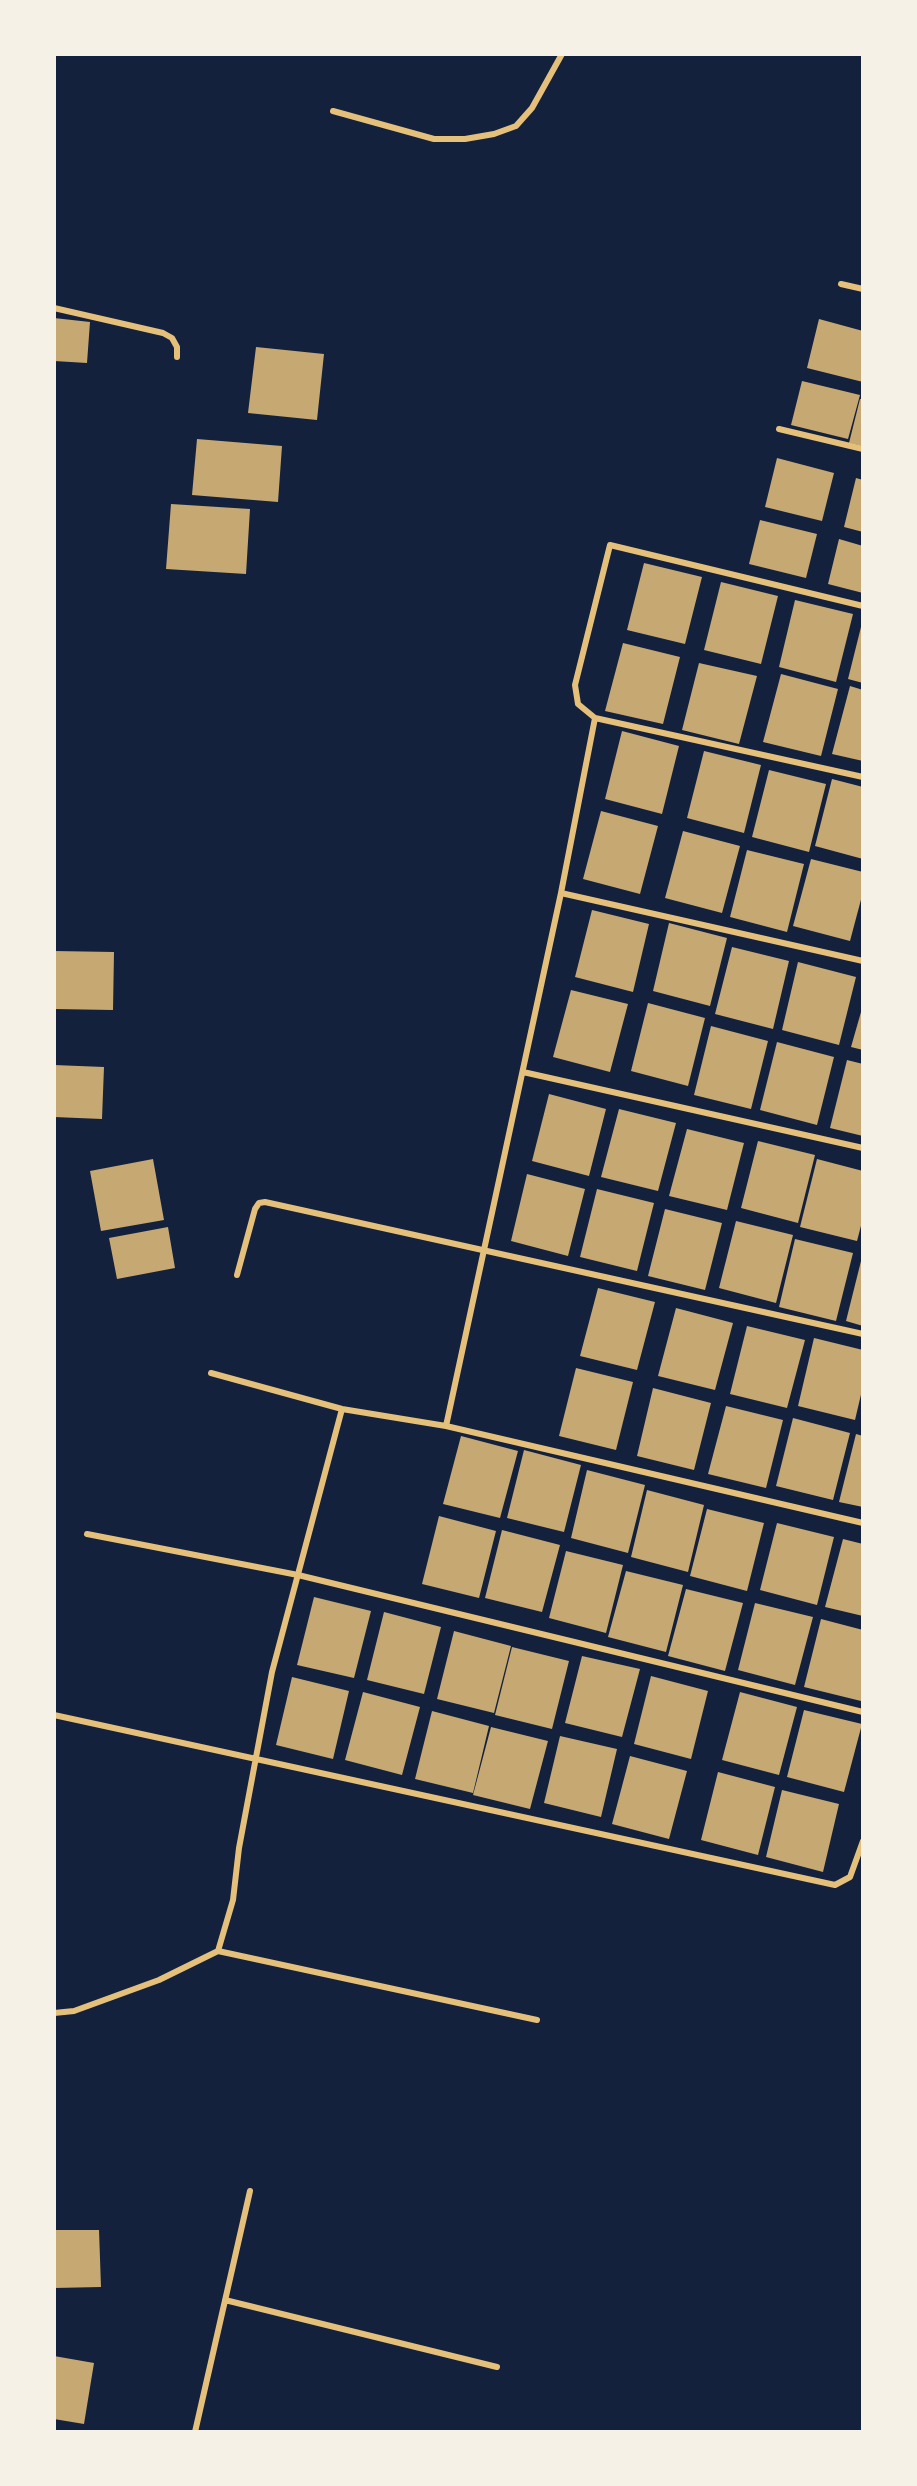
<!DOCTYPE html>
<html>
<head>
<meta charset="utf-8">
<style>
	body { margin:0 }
	#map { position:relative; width:917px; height:2486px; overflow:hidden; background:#14213d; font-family:Roboto,sans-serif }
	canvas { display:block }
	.frame { position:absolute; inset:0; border:56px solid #f6f1e7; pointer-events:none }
</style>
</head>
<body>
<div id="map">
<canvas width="917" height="2486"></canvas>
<div class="frame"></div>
</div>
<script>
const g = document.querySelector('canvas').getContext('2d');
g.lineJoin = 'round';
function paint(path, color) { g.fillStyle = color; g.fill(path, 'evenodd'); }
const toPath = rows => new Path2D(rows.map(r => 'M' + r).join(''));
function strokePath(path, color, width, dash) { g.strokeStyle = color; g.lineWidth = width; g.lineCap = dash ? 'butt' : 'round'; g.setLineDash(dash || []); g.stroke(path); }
paint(toPath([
	[54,318,90,322,87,363,54,361],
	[819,319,863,331,863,382,807,368],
	[256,347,324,354,317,420,248,413],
	[802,381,860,395,848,439,791,425],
	[860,399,863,399,863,446,849,443],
	[197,439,282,446,278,502,192,495],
	[777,458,834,473,822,521,765,507],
	[856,478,863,480,863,532,844,527],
	[171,504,250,509,246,574,166,569],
	[760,520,817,534,806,578,749,564],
	[839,539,863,546,863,593,828,584],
	[644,563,702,577,685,644,627,630],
	[721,582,778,596,761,664,704,650],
	[795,600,853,614,836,682,779,667],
	[862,623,863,623,863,683,848,679],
	[623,643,680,657,663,724,605,711],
	[699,663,757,676,739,744,682,730],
	[781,674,838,689,821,756,763,742],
	[850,686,863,690,863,761,832,754],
	[622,731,679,746,662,814,605,799],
	[704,751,761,765,744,833,687,818],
	[769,770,826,784,809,852,752,837],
	[832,779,863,787,863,859,815,846],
	[601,811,658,826,640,894,583,879],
	[683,831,740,846,722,913,665,898],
	[747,850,804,864,787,932,730,917],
	[811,859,863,872,863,892,850,941,793,926],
	[592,910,649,924,633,992,575,977],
	[669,923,727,938,710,1006,653,991],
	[732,947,789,961,773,1029,715,1014],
	[54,951,114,952,113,1010,54,1009],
	[798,962,856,977,839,1045,782,1030],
	[571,990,628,1004,610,1072,553,1057],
	[648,1003,705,1018,688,1086,631,1071],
	[863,1005,863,1050,851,1047],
	[711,1026,768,1041,751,1109,694,1095],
	[777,1042,834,1057,817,1125,760,1110],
	[847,1060,863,1064,863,1136,830,1128],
	[54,1065,104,1067,102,1119,54,1117],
	[549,1094,606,1109,589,1176,532,1161],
	[619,1109,676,1123,658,1191,601,1177],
	[687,1129,744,1143,727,1210,669,1196],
	[758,1141,815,1155,798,1223,741,1208],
	[153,1159,164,1220,101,1231,90,1171],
	[817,1159,863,1171,863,1218,857,1241,800,1227],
	[527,1174,585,1189,568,1256,511,1241],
	[597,1189,654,1203,637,1271,580,1257],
	[665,1209,722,1223,705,1290,648,1276],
	[736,1221,793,1235,776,1303,719,1288],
	[168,1227,175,1268,117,1279,109,1238],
	[795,1239,853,1253,836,1321,779,1307],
	[862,1257,863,1257,863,1326,846,1321],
	[598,1288,655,1302,637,1370,580,1356],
	[676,1308,733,1323,715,1390,658,1376],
	[747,1326,805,1340,787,1408,730,1394],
	[814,1338,863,1350,863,1386,855,1420,798,1406],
	[576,1368,633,1382,616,1450,559,1436],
	[653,1388,711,1403,694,1470,637,1456],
	[726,1406,783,1420,766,1488,708,1474],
	[793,1418,850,1433,833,1500,776,1486],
	[856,1434,863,1436,863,1507,839,1502],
	[461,1436,518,1451,500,1518,443,1504],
	[524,1450,581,1465,564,1532,507,1518],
	[587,1470,645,1485,628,1553,571,1538],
	[647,1490,704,1505,688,1572,631,1557],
	[707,1509,764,1523,747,1591,690,1576],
	[439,1516,496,1531,479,1598,422,1584],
	[777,1523,834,1537,817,1605,760,1590],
	[502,1530,560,1545,542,1612,485,1598],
	[843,1539,863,1544,863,1616,825,1607],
	[566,1551,623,1565,606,1633,549,1618],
	[626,1571,683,1585,666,1652,608,1637],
	[686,1589,743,1603,725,1671,668,1656],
	[314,1597,371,1611,354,1678,297,1665],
	[755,1603,813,1617,795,1685,738,1670],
	[384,1612,441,1627,424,1694,367,1680],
	[821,1619,863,1630,861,1701,804,1687],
	[454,1631,511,1646,494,1713,437,1699],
	[512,1647,569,1661,552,1729,495,1715],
	[582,1656,640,1669,622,1737,565,1723],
	[651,1676,708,1691,691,1759,634,1744],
	[292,1677,349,1691,333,1759,276,1745],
	[363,1692,420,1707,402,1775,345,1760],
	[740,1692,797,1707,779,1775,722,1760],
	[804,1710,862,1724,844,1792,787,1777],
	[432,1711,489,1726,473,1793,415,1779],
	[491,1727,548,1741,530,1809,473,1795],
	[560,1736,617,1749,601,1817,544,1803],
	[630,1756,687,1771,669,1839,612,1824],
	[718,1772,775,1787,758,1855,701,1840],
	[782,1790,839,1804,823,1872,766,1857],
	[54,2230,99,2230,101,2287,54,2288],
	[54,2356,94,2363,84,2424,54,2419]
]), '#c6a872');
strokePath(toPath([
	[333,111,434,139,465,139,494,134,516,126,532,108,562,54],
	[841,284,863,289],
	[54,308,163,333,172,338,177,347,177,357],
	[779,429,863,449],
	[863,606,610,545,575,685,578,704,595,718,863,777],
	[561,893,863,961],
	[523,1072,863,1148],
	[237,1275,255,1209,259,1203,265,1202,863,1334],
	[211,1373,342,1409,446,1426,561,893,595,718],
	[446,1426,863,1523],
	[87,1534,298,1575,863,1712],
	[54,1715,835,1885,850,1877,863,1841],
	[218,1951,537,2020],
	[54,2013,74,2011,159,1980,218,1951,233,1900,239,1848,272,1672,342,1409],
	[225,2300,497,2367],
	[195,2432,250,2191]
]), '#e5c07b', 6);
</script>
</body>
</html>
